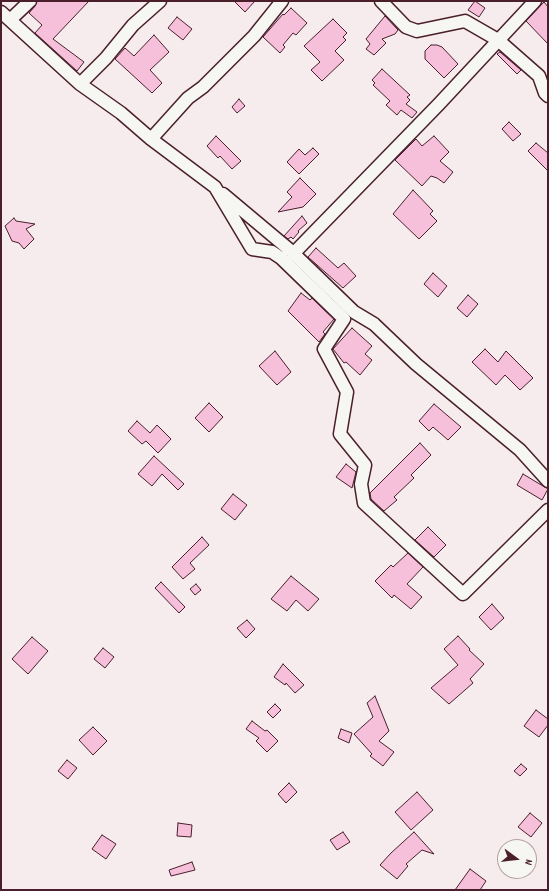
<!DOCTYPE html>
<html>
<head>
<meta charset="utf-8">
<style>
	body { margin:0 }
	#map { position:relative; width:549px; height:891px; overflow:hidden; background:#f6ebed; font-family:Dekko,sans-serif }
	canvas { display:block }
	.frame { position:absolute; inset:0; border:2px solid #4a1f2b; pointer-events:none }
	.north { position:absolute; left:497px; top:839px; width:40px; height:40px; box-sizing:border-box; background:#f6f6f2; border:1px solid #b1a0a2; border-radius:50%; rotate:105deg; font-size:11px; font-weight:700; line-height:16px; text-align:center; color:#4a1f2b }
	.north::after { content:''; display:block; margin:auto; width:14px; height:18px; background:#4a1f2b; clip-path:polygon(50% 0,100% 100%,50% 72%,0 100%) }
</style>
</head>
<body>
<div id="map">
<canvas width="549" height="891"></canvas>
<div class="frame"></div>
<div class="north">N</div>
</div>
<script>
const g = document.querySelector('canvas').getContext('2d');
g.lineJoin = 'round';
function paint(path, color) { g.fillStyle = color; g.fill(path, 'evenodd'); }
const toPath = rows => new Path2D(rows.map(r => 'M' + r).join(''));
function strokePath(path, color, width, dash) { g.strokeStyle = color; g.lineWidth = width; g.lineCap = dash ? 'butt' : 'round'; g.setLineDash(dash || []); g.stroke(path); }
const building = toPath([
	[37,1,89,1,53,39,84,62,77,71,35,33,42,25,29,13,35,6,37,1],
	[234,1,255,1,245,12,234,1],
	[475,1,485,8,479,17,468,10,475,1],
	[544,2,548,7,548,44,526,21,544,2],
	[291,8,307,23,296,35,293,33,283,45,285,47,280,53,263,37,283,14,284,15,291,8],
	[385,16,398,30,395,34,382,39,386,43,374,55,366,49,370,44,366,39,385,16],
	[177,17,192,29,183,40,168,28,177,17],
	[333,19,347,33,343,37,346,40,335,51,344,60,322,81,311,70,320,62,304,46,333,19],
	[154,35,169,52,150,70,162,83,152,93,115,59,125,48,134,56,154,35],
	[431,45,437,45,442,47,458,64,444,78,425,59,425,51,431,45],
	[500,52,521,70,517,74,497,54,500,52],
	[382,69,410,95,407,97,410,100,406,104,417,112,412,118,401,110,397,115,386,105,390,101,373,85,375,83,372,80,382,69],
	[239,99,245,106,237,113,232,107,239,99],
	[509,122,521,134,513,141,502,129,509,122],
	[216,136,241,161,232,169,220,156,218,158,207,146,216,136],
	[434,136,449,152,440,161,453,172,444,183,437,178,431,176,422,186,395,160,416,139,422,146,434,136],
	[536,143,548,153,548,171,528,151,536,143],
	[313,148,319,154,299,174,287,162,299,149,305,155,313,148],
	[300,178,316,194,303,207,278,212,292,197,287,192,300,178],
	[413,190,433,211,430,214,437,221,419,239,393,214,413,190],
	[302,216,307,223,298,231,299,232,293,239,291,237,288,239,284,236,302,216],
	[14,218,16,221,35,224,26,229,34,239,24,249,19,243,12,241,5,226,14,218],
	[316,248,338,268,344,263,356,276,343,288,308,257,316,248],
	[433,273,447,286,438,297,424,284,433,273],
	[301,293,310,300,312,298,334,319,323,332,325,334,319,342,288,311,301,293],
	[468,295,478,304,467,317,457,308,468,295],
	[352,328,372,346,365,354,372,360,360,375,346,362,344,363,333,349,352,328],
	[485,349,498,362,506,351,533,378,520,390,505,375,496,385,472,362,485,349],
	[275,351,291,372,277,385,259,366,275,351],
	[209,403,223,417,209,432,195,418,209,403],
	[434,404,461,427,448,440,433,427,429,431,419,421,434,404],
	[137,421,150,433,157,425,171,439,158,453,146,441,142,444,128,431,137,421],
	[420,443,431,455,411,475,414,478,394,497,397,500,384,511,371,499,370,493,420,443],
	[154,456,184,484,178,490,162,474,152,486,138,474,154,456],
	[346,464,356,472,352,488,336,477,346,464],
	[523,474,548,489,542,500,517,485,523,474],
	[233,494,247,505,235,520,221,509,233,494],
	[428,527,446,545,434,557,415,540,428,527],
	[202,537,209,545,190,563,195,569,183,579,172,567,202,537],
	[408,553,423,567,407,584,422,597,411,609,394,595,392,598,375,581,391,565,393,567,408,553],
	[291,576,319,599,308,611,296,600,287,611,271,599,291,576],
	[161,582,185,607,179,613,155,588,161,582],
	[196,584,201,590,195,595,190,589,196,584],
	[492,604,504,618,491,630,479,617,492,604],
	[247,620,255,629,246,638,237,628,247,620],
	[458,636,470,649,469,650,484,664,470,679,473,683,449,704,431,688,458,665,444,649,458,636],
	[32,637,48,651,28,674,12,659,32,637],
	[103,648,114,657,105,668,94,659,103,648],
	[283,664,304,685,295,693,286,683,285,685,274,677,283,664],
	[375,696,389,731,379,741,394,752,383,766,370,756,372,754,354,734,373,717,367,703,375,696],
	[275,704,281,710,273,718,267,712,275,704],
	[536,710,548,719,548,725,539,737,524,726,536,710],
	[252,721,265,731,267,730,278,741,267,752,256,741,259,738,246,729,252,721],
	[93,727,107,741,93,755,79,740,93,727],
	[341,729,352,733,349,743,338,738,341,729],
	[67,760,77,768,68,779,58,771,67,760],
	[521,764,527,769,520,776,514,771,521,764],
	[289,783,297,792,286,803,278,794,289,783],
	[417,792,433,810,411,830,395,812,417,792],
	[530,813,542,823,531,837,518,827,530,813],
	[178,823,192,825,191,837,177,836,178,823],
	[343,832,350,842,337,850,330,840,343,832],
	[414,832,434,854,422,850,406,864,408,866,397,879,380,865,391,853,414,832],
	[102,835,116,844,106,859,92,849,102,835],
	[192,862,195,870,171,876,169,870,192,862],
	[470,869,486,881,480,890,455,890,470,869]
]);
paint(building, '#f6c0db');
strokePath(building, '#4a1f2b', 1);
const street = toPath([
	[381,1,406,27,417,31,465,21,498,40,539,76,545,93,548,96],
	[1,12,80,84,121,113,151,139,215,187,252,249,272,252,281,258,344,319,324,349,347,392,340,434,365,465,361,484,364,503,463,594,548,510],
	[10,20,30,1],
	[80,84,106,58,133,25,160,1],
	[151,139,188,98,203,87,254,36,282,1],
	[223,194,291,251,354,312,374,324,416,364,520,450,548,481],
	[293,254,439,104,535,1]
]);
strokePath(street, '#4a1f2b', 15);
strokePath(street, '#f6f6f2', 12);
</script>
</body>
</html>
